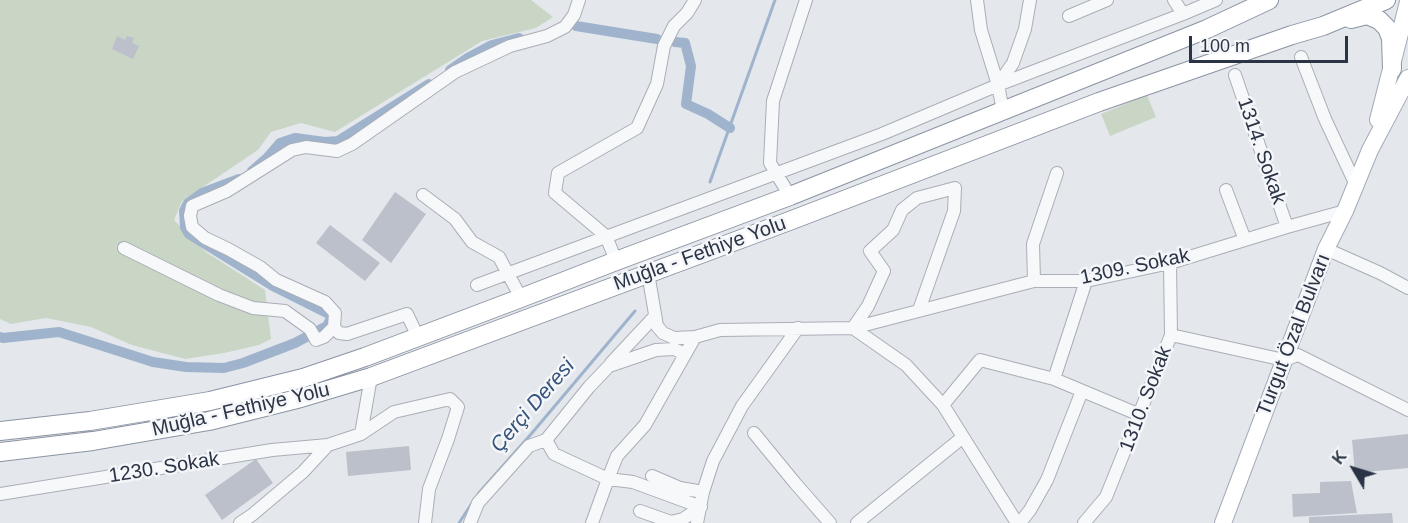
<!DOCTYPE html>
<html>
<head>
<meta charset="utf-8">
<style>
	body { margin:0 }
	#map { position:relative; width:1408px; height:523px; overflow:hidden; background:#e4e7ec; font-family:Helvetica,sans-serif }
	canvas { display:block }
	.north { position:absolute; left:1324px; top:439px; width:60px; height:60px; -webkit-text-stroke:4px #f4f6f9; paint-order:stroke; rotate:308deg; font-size:16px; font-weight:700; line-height:24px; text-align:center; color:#2b3445 }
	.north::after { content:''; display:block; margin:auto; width:21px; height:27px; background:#2b3445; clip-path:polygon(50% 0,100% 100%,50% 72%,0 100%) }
	.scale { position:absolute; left:1189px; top:36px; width:159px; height:27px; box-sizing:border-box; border:3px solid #2b3445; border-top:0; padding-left:8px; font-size:18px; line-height:21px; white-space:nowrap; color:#2b3445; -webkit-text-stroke:4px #f4f6f9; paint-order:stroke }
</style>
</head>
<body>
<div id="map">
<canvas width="1408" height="523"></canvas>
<div class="north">K</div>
<div class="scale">100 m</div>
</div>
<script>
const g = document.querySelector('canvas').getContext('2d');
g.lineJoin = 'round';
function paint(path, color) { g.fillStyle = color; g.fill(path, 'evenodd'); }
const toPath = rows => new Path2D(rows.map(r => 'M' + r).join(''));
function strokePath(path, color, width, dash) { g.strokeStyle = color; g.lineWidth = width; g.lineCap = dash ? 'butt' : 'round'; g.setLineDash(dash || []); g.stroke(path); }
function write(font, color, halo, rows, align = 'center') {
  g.font = font + ' Helvetica,sans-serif'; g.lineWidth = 5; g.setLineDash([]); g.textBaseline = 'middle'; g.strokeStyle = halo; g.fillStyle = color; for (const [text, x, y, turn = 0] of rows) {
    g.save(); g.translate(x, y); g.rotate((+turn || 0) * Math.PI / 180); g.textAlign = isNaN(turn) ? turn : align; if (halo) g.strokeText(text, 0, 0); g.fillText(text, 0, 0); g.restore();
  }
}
paint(toPath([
	[0,0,531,0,553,17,536,28,482,41,335,132,301,123,271,132,258,150,182,201,174,220,206,252,265,290,271,339,259,345,224,353,185,359,132,345,91,327,46,318,11,324,0,319],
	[1147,95,1156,117,1110,136,1101,114]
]), '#c9d6c5');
strokePath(toPath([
	[710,182,775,0],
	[478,494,532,433,635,311],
	[459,523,474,500]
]), '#9fb4cc', 3);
strokePath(toPath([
	[576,26,657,39],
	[675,42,685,43,691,66,686,104,708,114,730,128],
	[450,70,466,59,492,45,519,38],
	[252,171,267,158,280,143,295,138,325,142,338,141,429,84],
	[0,337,3,338,59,332,153,362,186,367,224,368,243,363,295,343,327,326,331,318,329,314,273,286,189,234,185,227,184,211,188,203,202,193,239,179]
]), '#9fb4cc', 10);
paint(toPath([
	[117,36,125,40,127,36,134,38,132,43,139,46,133,59,112,49],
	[395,192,426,214,391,263,362,240],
	[330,225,380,263,365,281,316,243],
	[1408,434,1408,468,1355,473,1352,440],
	[409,446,411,470,348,476,346,452],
	[256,459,273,483,222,520,205,495],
	[1351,481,1357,513,1293,517,1292,494,1320,493,1320,482],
	[1392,513,1393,523,1309,523,1309,517]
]), '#bbc0ca');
const minor = toPath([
	[977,0,981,30,998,85],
	[1174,0,1183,14],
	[1069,16,1107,0],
	[1301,57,1325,119,1355,183],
	[1235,75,1287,227],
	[1003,111,998,85,1013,63,1025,29,1030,0],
	[1226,190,1245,240],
	[423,195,455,219,472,242,499,257,521,298],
	[790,196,770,163,773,101,806,0],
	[124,248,219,295,253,308,285,311,310,329,316,340,324,337,334,327,335,313,325,302,276,280,260,267,228,249,205,238,192,227,190,216,192,206,227,191,292,150,306,147,337,151,352,144,455,72,510,46,547,36,565,27,574,15,579,0],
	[1326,249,1380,273,1408,288],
	[616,261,606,236,555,193,558,173,637,128,657,84,664,46,674,26,687,13,695,0],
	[648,273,657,326,663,333,674,338,695,337,720,330,853,328,1034,281,1086,281,1170,263,1287,227,1345,211],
	[1034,281,1033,244,1057,173],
	[477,285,882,134,998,85,1183,14,1216,0],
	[334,327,339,333,347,334,407,314,418,337],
	[853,328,868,306,884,271,870,251,893,230,902,210,917,198,955,188,954,211,919,310],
	[853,328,906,365,943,405,1017,523],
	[1171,335,1284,360,1298,355,1408,410],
	[695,337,645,425,617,456,608,479,633,482,701,507],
	[611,363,655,316],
	[1054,379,1086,281],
	[943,405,980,360,1054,379,1140,415],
	[754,433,795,483,830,523],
	[361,434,371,377],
	[546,440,554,454,608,479,592,523],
	[652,476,680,488,703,492],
	[0,494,272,450,328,445,361,434,394,412,450,399,458,407,448,439,429,489,425,523],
	[640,511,671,522,683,519,701,507],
	[240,523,252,515,303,472,328,445],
	[470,523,478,503,529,446,546,440,589,387,609,366,656,350,674,349,685,354],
	[697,523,703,492,713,461,742,406,798,328],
	[857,523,963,437],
	[1020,523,1030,510,1047,480,1082,391],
	[1084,523,1106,497,1171,335,1170,263]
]);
const major = toPath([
	[1378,120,1408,2],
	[1223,523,1326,249,1345,211,1370,150,1408,78]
]);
const highway = toPath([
	[1351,19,1367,15,1379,20,1387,28,1391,38,1392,69],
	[0,431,90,421,210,401,303,378,365,357,521,298,616,261,790,196,1207,29,1269,0],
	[0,452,93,441,209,421,301,398,371,377,792,220,1099,102,1292,35,1323,26,1386,0]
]);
strokePath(minor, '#a9aeb7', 14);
strokePath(major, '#a3abb8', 18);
strokePath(highway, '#8b94a3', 20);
strokePath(minor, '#f7f8fa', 12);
strokePath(major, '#fff', 16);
strokePath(highway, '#fff', 18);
write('20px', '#2b3445', '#f4f6f9', [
	["1314. Sokak",1261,151,71],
	["Muğla - Fethiye Yolu",700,254,-20],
	["1309. Sokak",1135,267,-12],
	["Turgut Özal Bulvarı",1294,335,-69],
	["1310. Sokak",1146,399,-69],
	["Muğla - Fethiye Yolu",241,410,-13],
	["1230. Sokak",164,468,-9]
]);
write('italic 21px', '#34527a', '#f4f6f9', [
	["Çerçi Deresi",533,406,-49]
]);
</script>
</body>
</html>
